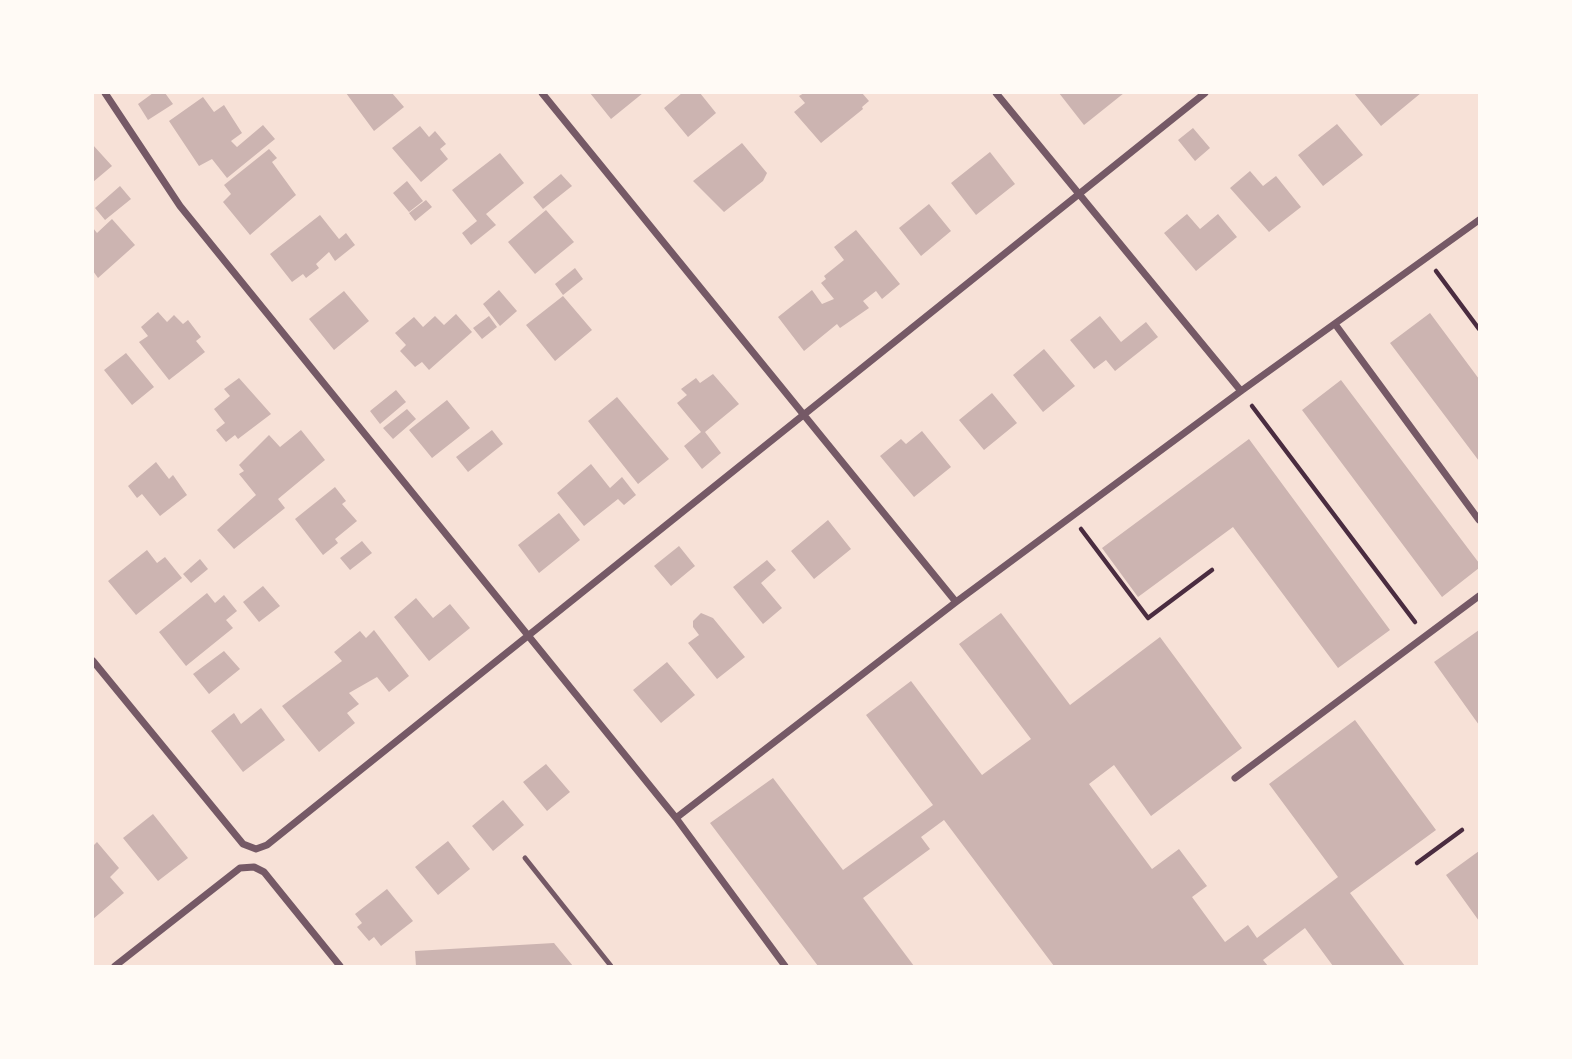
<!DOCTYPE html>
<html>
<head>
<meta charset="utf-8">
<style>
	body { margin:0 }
	#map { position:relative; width:1572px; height:1059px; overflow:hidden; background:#f7e1d7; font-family:"PT Sans",sans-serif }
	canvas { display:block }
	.frame { position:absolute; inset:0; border:94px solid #fffaf5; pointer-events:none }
</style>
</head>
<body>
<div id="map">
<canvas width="1572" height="1059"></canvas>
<div class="frame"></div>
</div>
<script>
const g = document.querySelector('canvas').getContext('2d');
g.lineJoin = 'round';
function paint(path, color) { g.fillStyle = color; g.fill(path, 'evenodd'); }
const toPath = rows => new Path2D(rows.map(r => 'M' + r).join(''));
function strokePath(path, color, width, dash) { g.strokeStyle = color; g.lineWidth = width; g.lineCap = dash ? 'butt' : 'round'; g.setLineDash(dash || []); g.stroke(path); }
paint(toPath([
	[153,93,165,93,173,104,148,120,138,104],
	[346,93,392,93,404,107,374,131],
	[590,93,643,93,611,119],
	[682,93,700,93,716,113,688,137,664,108],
	[804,93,862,93,869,101,862,107,863,109,821,143,794,112,805,103,799,96],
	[1059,93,1124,93,1084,125],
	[1354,93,1421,93,1381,126],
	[203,97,214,112,224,105,242,133,231,141,237,147,263,125,275,139,227,178,212,159,199,166,169,121],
	[1337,124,1363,155,1323,186,1298,155],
	[420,126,429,137,435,131,446,144,440,149,448,159,421,182,392,148],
	[1193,128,1210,148,1195,161,1178,140],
	[742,143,767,173,763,181,724,212,693,181],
	[93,145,112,166,93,182],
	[269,149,277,158,272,162,296,195,250,235,223,202,231,194,224,185],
	[990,152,1015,184,976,215,951,183],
	[500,153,524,183,486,214,496,225,471,245,462,233,477,221,452,190],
	[1250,171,1263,186,1276,176,1301,207,1269,232,1230,188],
	[561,174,572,186,543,209,533,197],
	[407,181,423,201,409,212,393,193],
	[120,186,131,199,105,220,95,208],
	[426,200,432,207,415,221,409,213],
	[929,204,951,231,921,256,899,228],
	[546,210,574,242,535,274,508,242],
	[1187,214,1200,229,1218,214,1237,237,1196,271,1164,233],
	[320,215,339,239,346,233,355,245,335,261,329,252,316,264,319,268,306,278,303,274,292,282,270,254],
	[112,219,135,245,98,278,93,271,93,228,97,233],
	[856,230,900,284,882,299,876,291,863,301,869,308,840,328,837,324,804,351,778,317,812,290,822,304,834,299,821,283,826,279,824,276,844,260,834,247],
	[575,268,583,279,563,295,555,284],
	[499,290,517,311,500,326,483,304],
	[344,291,369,321,334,350,309,319],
	[563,296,592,330,555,361,526,325],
	[158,312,167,322,174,315,183,324,188,320,201,337,196,341,205,352,169,380,139,342,148,336,141,327],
	[1430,313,1479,379,1479,461,1390,343],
	[456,314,472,332,429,370,422,362,415,367,400,351,406,345,395,333,414,317,423,327,435,316,444,325],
	[489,316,497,327,482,339,473,328],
	[1100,316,1121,342,1146,322,1158,337,1115,371,1106,360,1094,369,1070,340],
	[1044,349,1075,386,1043,412,1013,375],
	[126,353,154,387,132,405,104,370],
	[713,374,739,404,705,432,721,453,702,469,684,446,701,432,677,403,687,395,681,389,696,378,700,383],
	[239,378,271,414,238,439,235,435,226,442,216,430,225,423,214,409,230,396,224,389],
	[1341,380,1479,563,1479,568,1442,597,1302,410],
	[396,390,406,402,380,424,370,411],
	[992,393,1017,423,984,450,959,420],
	[617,397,669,459,638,484,588,421],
	[447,400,470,428,432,458,409,430],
	[407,409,416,419,393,439,383,428],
	[301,430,325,460,278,499,285,508,234,549,217,530,256,495,239,474,244,471,239,465,269,435,280,447],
	[492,430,503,444,468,472,456,457],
	[922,431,951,467,914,497,880,456,901,439,906,444],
	[1249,439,1390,630,1338,668,1233,527,1138,597,1102,548],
	[156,462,169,479,173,475,187,495,160,516,142,494,137,498,128,486],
	[591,464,610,488,622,477,636,495,624,505,618,499,584,526,557,493],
	[335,487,346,501,342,504,357,521,335,539,338,543,323,555,295,519],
	[559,513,580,540,539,573,518,545],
	[828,520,851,549,814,579,791,551],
	[362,541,372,553,350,570,340,558],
	[679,546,695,566,671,586,654,566],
	[147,550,157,563,165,557,182,578,136,615,108,581],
	[200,559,208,569,191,583,183,574],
	[767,560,776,570,761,583,782,608,763,624,733,587],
	[263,586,280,606,259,622,243,602],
	[207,593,215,603,224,595,237,611,226,620,233,628,186,666,159,632],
	[416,598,433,618,450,604,470,628,429,661,394,617],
	[701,613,713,618,745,657,717,679,688,643,699,635,693,627,693,621],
	[1001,613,1070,705,1160,637,1242,748,1151,816,1114,765,1089,784,1152,869,1179,849,1207,886,1192,897,1225,942,1248,925,1257,938,1338,877,1269,784,1355,720,1436,830,1350,893,1405,966,1333,966,1305,928,1263,960,1268,966,1054,966,944,820,921,837,930,849,863,898,914,966,818,966,710,823,773,778,843,870,933,805,866,715,911,681,982,775,1031,739,959,644],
	[374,630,409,676,389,692,377,677,349,693,359,704,347,713,355,723,319,752,282,706,342,661,334,652,360,631,366,638],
	[1479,630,1479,725,1434,662],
	[224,651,240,669,209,694,193,674],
	[667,662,695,695,661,723,633,690],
	[261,708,285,740,243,772,211,731,234,713,241,724],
	[546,764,570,792,547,811,523,782],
	[503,800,524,825,493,851,472,826],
	[153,814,188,858,158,881,123,838],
	[448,841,470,869,438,895,415,867],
	[97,842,119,868,110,877,124,893,93,919,93,846],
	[1479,851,1479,921,1446,875],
	[387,889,413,921,381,946,374,937,369,941,357,927,362,923,355,914],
	[554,943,573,966,416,966,415,951]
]), '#ccb4b1');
strokePath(toPath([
	[1436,271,1479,329],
	[1252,406,1415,622],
	[1081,529,1148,618,1212,570],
	[1417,863,1462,830]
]), '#4a2c40', 4.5);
strokePath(toPath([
	[525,858,611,966]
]), '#755966', 5);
strokePath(toPath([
	[105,93,180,206,676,818],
	[542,93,956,602],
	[996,93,1241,391],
	[1335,324,1479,520],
	[93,661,243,844,256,849,267,845,1205,93],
	[1235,778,1479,596],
	[115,966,240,868,254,867,264,872,340,966],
	[785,966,676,818,956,602,1241,391,1479,220]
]), '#755966', 7);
</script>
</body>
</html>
